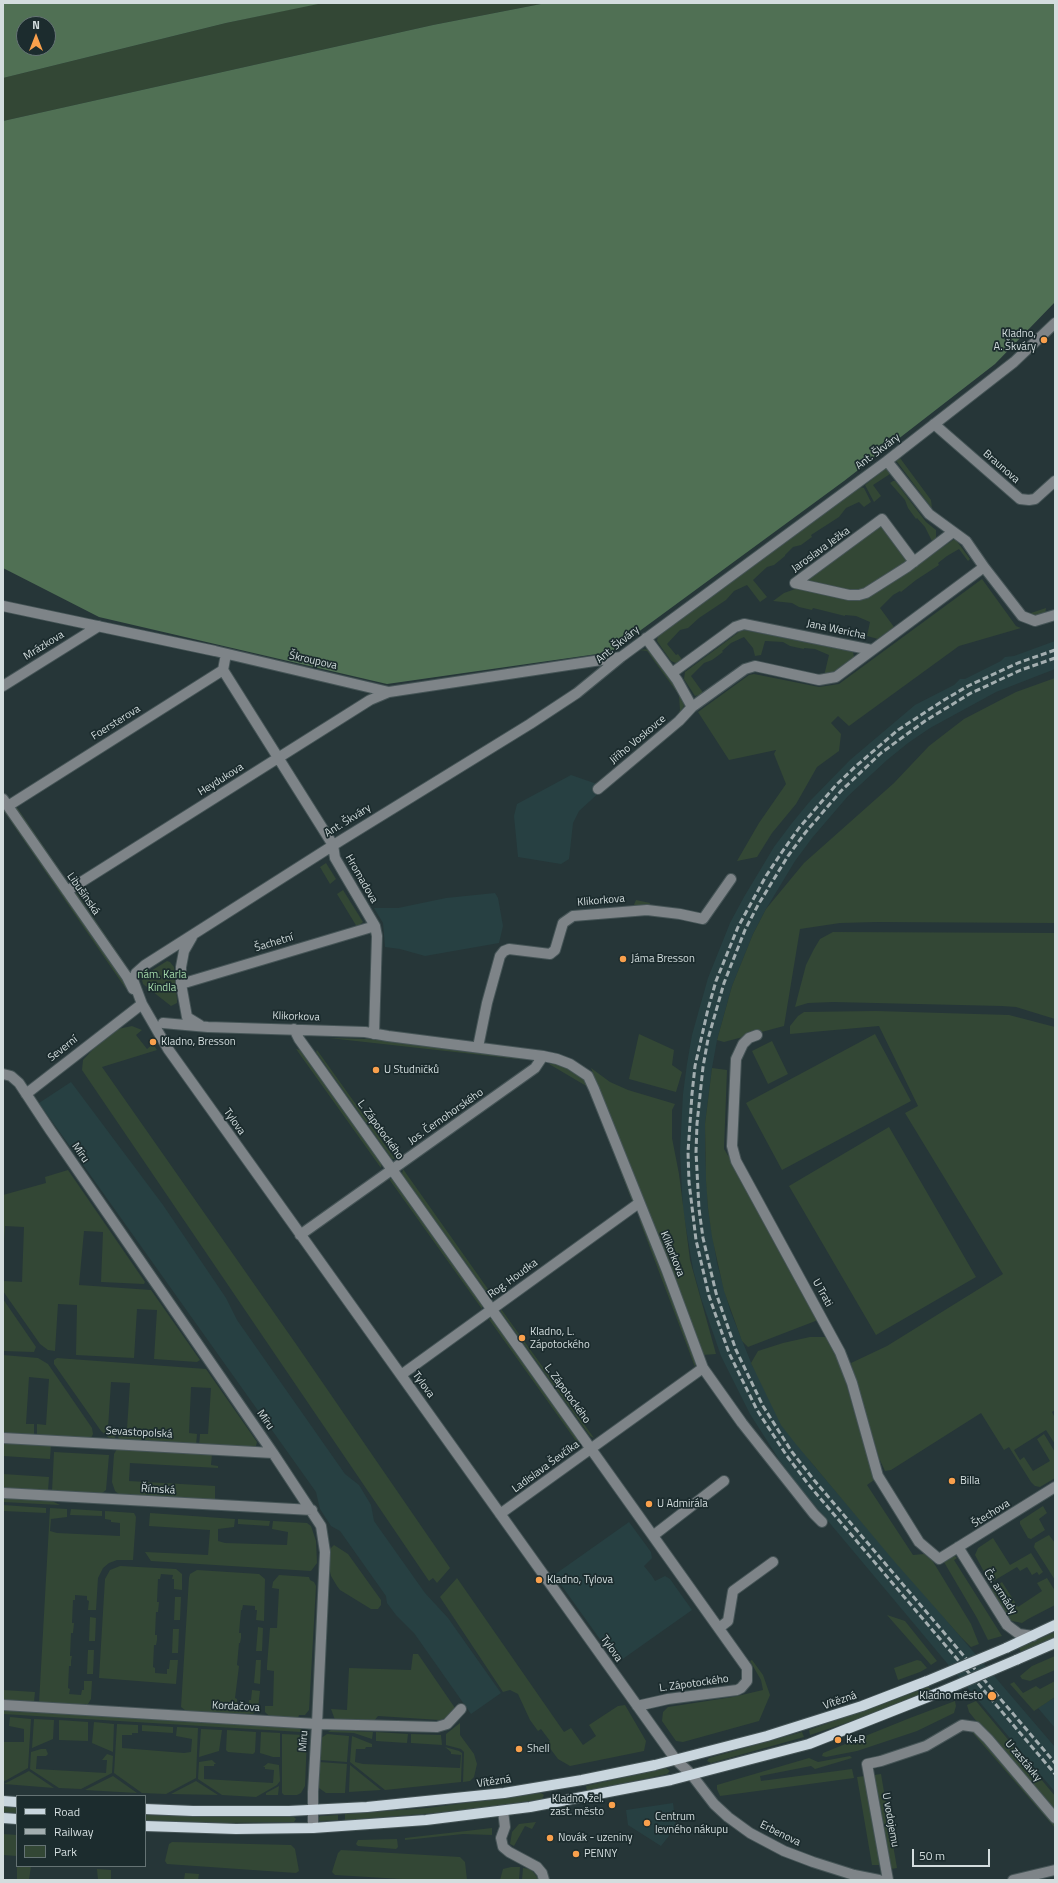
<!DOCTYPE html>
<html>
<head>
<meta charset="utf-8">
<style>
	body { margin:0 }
	#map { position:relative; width:1058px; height:1883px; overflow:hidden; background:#263638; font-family:"Titillium Web",sans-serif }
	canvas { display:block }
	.frame { position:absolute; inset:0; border:4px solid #d3ddde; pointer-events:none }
	.legend { position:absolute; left:16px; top:1795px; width:130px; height:72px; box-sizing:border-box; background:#1c2c2e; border:1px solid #657374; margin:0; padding:5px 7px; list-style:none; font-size:12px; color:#d3ddde }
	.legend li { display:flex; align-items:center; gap:8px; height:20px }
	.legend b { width:20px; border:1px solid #657374 }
	.north { position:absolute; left:16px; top:16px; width:40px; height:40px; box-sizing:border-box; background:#1c2c2e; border:1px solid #657374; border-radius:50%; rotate:0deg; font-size:11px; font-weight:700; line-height:16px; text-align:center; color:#d3ddde }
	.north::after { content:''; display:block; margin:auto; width:14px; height:18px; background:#f9a04c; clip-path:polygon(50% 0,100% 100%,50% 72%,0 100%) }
	.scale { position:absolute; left:912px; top:1849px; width:78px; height:18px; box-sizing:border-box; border:2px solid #d3ddde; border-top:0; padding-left:5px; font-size:12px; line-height:14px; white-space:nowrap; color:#d3ddde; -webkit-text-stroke:3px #1c2c2e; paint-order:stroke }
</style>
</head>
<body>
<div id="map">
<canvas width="1058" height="1883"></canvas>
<div class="frame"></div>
<ul class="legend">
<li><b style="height:5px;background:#c9d6de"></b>Road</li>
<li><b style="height:5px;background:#a3aeb0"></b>Railway</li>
<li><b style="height:11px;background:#334735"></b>Park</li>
</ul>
<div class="north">N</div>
<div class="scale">50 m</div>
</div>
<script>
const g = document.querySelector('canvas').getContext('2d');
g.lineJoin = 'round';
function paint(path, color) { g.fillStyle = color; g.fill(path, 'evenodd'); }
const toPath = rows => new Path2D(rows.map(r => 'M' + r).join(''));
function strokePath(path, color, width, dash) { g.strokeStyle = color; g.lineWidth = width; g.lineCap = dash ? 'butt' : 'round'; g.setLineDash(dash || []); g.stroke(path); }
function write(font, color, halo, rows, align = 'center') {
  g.font = font + ' "Titillium Web",sans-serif'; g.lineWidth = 3.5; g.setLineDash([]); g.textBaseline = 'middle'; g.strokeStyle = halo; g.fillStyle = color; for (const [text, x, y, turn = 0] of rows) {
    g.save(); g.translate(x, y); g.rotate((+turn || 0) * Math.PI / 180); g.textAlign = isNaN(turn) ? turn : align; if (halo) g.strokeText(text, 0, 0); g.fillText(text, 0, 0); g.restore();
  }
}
paint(toPath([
	[1055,641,1055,669,996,692,930,728,908,743,887,760,848,796,812,838,795,861,766,909,753,934,732,986,717,1040,712,1068,705,1124,705,1152,708,1208,717,1263,730,1310,752,1365,810,1461,821,1474,1055,1747,1055,1792,802,1490,780,1461,750,1414,721,1356,701,1298,693,1269,683,1211,680,1152,683,1094,687,1064,692,1035,708,978,730,923,744,897,774,847,792,823,811,800,850,760,915,705,954,685,960,679,965,679,1001,661,1005,657,1014,656],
	[571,775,597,784,602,790,579,811,573,823,569,859,561,864,518,857,514,816,517,804],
	[495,893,498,898,503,926,499,943,425,956,400,949,385,947,383,923,374,908,398,908,446,898],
	[71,1082,163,1205,226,1298,237,1320,345,1474,359,1485,371,1505,374,1521,425,1593,448,1618,501,1693,471,1714,414,1633,396,1615,387,1603,386,1596,340,1531,331,1526,320,1509,316,1492,39,1103],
	[629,1522,651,1552,652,1558,644,1566,652,1576,655,1581,665,1576,670,1579,692,1610,617,1663,554,1575],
	[1055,1697,1055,1728,1038,1708],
	[673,1803,676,1827,661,1846,628,1825,626,1810]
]), '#274042');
paint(toPath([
	[320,3,546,3,433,25,3,121,3,78,226,23],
	[900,458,931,500,932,508,940,517,931,507,898,463,896,461],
	[885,469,887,469,890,474,873,485,881,496,874,502,865,485],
	[893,481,895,481,926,522,936,530,936,538,932,541,925,527,917,518,916,519,908,508,905,500,890,483],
	[860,487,864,488,871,502,864,507,859,502,846,508,839,517,811,535,812,537,801,545,793,547,785,555,785,556,774,565,767,567,753,580,767,597,760,602,747,585,734,591,726,600,699,618,688,628,680,630,667,644,676,655,678,654,683,661,678,664,671,661,657,641,658,635],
	[878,526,882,526,907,559,907,562,865,588,854,591,810,582,808,579],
	[953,540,956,540,970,559,968,561,959,549,947,556,938,563,939,565,916,580,901,592,900,591,893,595,880,608,894,627,878,639,867,636,870,622,856,616,845,615,845,616,813,608,812,610,799,607,792,603,773,601,784,593,798,588,850,598,910,570],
	[982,579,1016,626,1021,628,959,646,849,726,838,716,831,723,841,734,839,751,817,767,796,804,772,833,757,857,737,861,759,823,786,784,774,754,776,750,729,760,698,712,749,675,754,674,819,687,839,684],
	[1046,608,1045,615,1034,616,1028,614],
	[744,630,853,652,854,657,853,660,832,675,824,676,829,655,815,649,804,648,804,649,790,646,783,642,765,641,761,655,755,656,753,648,744,637,731,643,722,651,723,652,712,660,704,663,691,676,704,694,695,696,684,679,685,672,739,632],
	[650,649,681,691,684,706,676,719,680,710,679,695,647,651,639,650],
	[1055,678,1055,923,876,922,840,923,800,929,784,1026,724,1042,717,1040,732,986,753,934,766,909,804,863,894,783,929,746,964,719,1016,692],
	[3,806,126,985,126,989,3,810],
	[16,806,68,882,64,879,15,808],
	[326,863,336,879,330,884,320,867],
	[343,890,363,922,357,927,337,894],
	[76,892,127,967,124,966,75,896],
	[636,900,650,903,649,907,633,907],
	[833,932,1055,933,1055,1019,1016,1007,1002,1006,833,1002,808,1003,795,1007,806,965,814,949,820,939],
	[167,961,170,962,174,967,177,999,177,1003,171,1006,143,984,142,980,146,974],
	[876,1011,1009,1015,1055,1027,1055,1410,1052,1412,1055,1418,1055,1444,1046,1430,1014,1450,1020,1460,1024,1457,1033,1471,1050,1461,1037,1439,1044,1434,1055,1452,1055,1478,1040,1487,1035,1486,1031,1482,1009,1447,1004,1450,981,1413,891,1470,885,1471,879,1458,851,1363,887,1346,1003,1274,905,1113,918,1106,879,1026,790,1034,790,1026,798,1016,804,1012],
	[132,1026,142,1030,136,1035,147,1049,153,1044,157,1050,102,1067,296,1344,450,1568,437,1583,433,1578,429,1581,82,1070,83,1060,99,1043,118,1029],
	[639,1034,674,1050,672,1065,682,1072,676,1092,629,1079],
	[875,1034,911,1101,782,1170,746,1103],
	[329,1038,367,1039,430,1045,527,1060],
	[772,1041,788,1074,768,1084,752,1051],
	[296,1049,300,1050,382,1163,381,1168],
	[317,1050,395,1159,392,1159,316,1052],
	[555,1063,563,1066,587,1082,634,1200,632,1201,588,1087,549,1064],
	[591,1068,610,1082,628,1090,675,1104,672,1110,672,1138,679,1174,690,1260,716,1354,702,1355],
	[712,1068,727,1070,724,1149,737,1170,818,1320,748,1347,742,1341,724,1291,712,1237,708,1208,706,1181,705,1124],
	[889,1127,976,1277,876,1335,789,1186],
	[403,1169,495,1299,491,1298,402,1174],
	[68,1170,145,1282,144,1284,101,1282,103,1232,84,1231,79,1285,151,1290,200,1360,197,1362,154,1359,157,1310,137,1309,134,1358,76,1355,77,1305,58,1304,55,1351,48,1350,40,1344,3,1291,3,1281,22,1282,24,1227,5,1226,3,1257,3,1195,46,1183,45,1177],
	[389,1179,392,1179,482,1305,482,1309],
	[639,1219,642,1221,696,1362,695,1367],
	[3,1299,36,1347,34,1352,3,1351],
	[501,1309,594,1438,590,1436,501,1312],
	[488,1318,492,1319,580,1443,581,1448],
	[810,1337,825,1337,830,1340,841,1366,874,1480,867,1485,913,1555,924,1554,932,1560,971,1624,979,1644,971,1647,960,1636,894,1561,795,1443,781,1425,751,1363,758,1351,783,1343],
	[3,1355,38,1358,48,1364,92,1428,93,1434,91,1438,89,1439,37,1437,37,1424,46,1425,49,1379,29,1377,26,1424,34,1424,34,1437,3,1435],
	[57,1358,206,1369,257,1442,256,1446,256,1447,199,1446,200,1434,208,1434,211,1388,191,1387,189,1433,197,1434,196,1446,118,1441,119,1429,127,1429,130,1383,111,1382,108,1428,116,1429,115,1440,109,1438,101,1431,54,1364,54,1360],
	[3,1443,51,1445,50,1459,3,1456],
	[117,1449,212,1454,211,1465,218,1466,218,1468,130,1463,129,1481,215,1486,215,1501,120,1495,115,1491,112,1482,114,1454],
	[54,1452,109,1455,106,1490,101,1494,52,1491],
	[3,1474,49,1477,48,1491,3,1488],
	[3,1498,52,1501,60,1505,3,1502],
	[3,1505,46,1508,46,1513,3,1511],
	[1043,1506,1047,1513,1039,1519,1045,1530,1031,1539,1028,1538,1020,1524,1020,1521],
	[50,1508,67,1509,67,1517,51,1519,50,1531,57,1533,120,1536,120,1523,111,1522,111,1520,105,1519,105,1511,134,1513,136,1517,133,1560,117,1560,109,1563,103,1568,98,1578,96,1610,88,1610,89,1601,87,1600,87,1596,75,1595,75,1600,73,1600,72,1623,74,1623,73,1633,71,1633,70,1656,72,1656,71,1661,71,1666,69,1666,68,1688,70,1689,69,1694,81,1695,82,1690,84,1690,84,1681,92,1681,91,1699,88,1704,84,1705,39,1703],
	[71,1509,102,1511,102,1516,70,1515],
	[150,1513,235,1519,234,1527,218,1529,218,1541,225,1543,287,1545,288,1532,272,1529,273,1521,307,1523,311,1526,316,1541,317,1563,311,1571,151,1561,145,1552,208,1555,210,1530,149,1526],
	[238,1519,270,1521,269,1526,238,1524],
	[1049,1535,1055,1543,1055,1580,1034,1547,1035,1543],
	[993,1538,1010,1565,1031,1553,1043,1572,1039,1575,1037,1572,1032,1575,1027,1567,1020,1571,1017,1567,990,1583,975,1555,978,1548],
	[334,1545,348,1554,381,1600,381,1605,378,1609,371,1609,340,1590,337,1586,331,1576,329,1568,330,1549],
	[945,1549,949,1550,957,1558,954,1560,1002,1636,988,1640,977,1618,941,1557,941,1552],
	[120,1566,176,1569,182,1574,182,1590,174,1589,174,1579,172,1579,173,1575,161,1574,160,1579,158,1579,157,1602,159,1602,158,1612,156,1612,155,1635,157,1635,157,1640,156,1645,154,1645,153,1667,155,1668,155,1673,167,1674,167,1669,169,1669,170,1660,178,1660,176,1684,99,1678,105,1579,110,1570],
	[197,1570,259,1574,265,1579,264,1621,256,1620,257,1610,255,1610,255,1606,243,1605,242,1610,241,1610,239,1633,241,1633,241,1638,240,1643,239,1643,237,1665,239,1666,235,1698,237,1699,237,1704,249,1705,249,1700,251,1700,252,1690,260,1691,258,1708,253,1714,186,1711,181,1707,189,1578,190,1574],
	[279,1575,309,1577,310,1580,314,1582,316,1586,309,1710,305,1715,299,1715,298,1718,269,1716,265,1712,265,1706,273,1706,274,1671,267,1670,267,1666,270,1628,277,1628,279,1589,272,1588,273,1582],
	[457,1578,564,1732,571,1728,583,1745,596,1736,589,1725,618,1706,625,1705,646,1741,644,1751,570,1766,558,1759,546,1743,550,1741,541,1729,538,1731,530,1720,518,1694,510,1690,503,1692,440,1597],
	[1047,1578,1055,1591,1055,1605,1028,1619,1022,1623,1012,1621,1007,1617,990,1590,1002,1582,1018,1607,1042,1591,1037,1583],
	[175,1597,181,1597,180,1620,174,1620],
	[887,1615,905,1621,937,1661,931,1665],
	[90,1617,96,1618,95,1641,89,1641],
	[258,1627,263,1628,262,1651,256,1651],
	[173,1629,179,1629,178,1653,172,1653],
	[1055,1632,1055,1638,1021,1652,1019,1648],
	[88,1650,94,1650,93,1674,87,1674],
	[413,1654,418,1654,455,1708,446,1718,440,1720,378,1716,373,1722,335,1720,331,1709,347,1710,349,1668,411,1670],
	[1055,1656,1055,1670,1030,1681,1022,1679,1020,1676,1032,1666],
	[256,1660,261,1660,260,1684,254,1683],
	[752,1660,763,1675,770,1695,759,1721,683,1742,676,1741,662,1721,663,1712,668,1707,733,1697,763,1690,761,1680,750,1661],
	[917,1660,921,1661,927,1668,920,1672,898,1680,894,1668],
	[1055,1681,1055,1697,1034,1711,1010,1684,1014,1682,1023,1693,1036,1686,1040,1689],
	[928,1687,931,1690,864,1717,810,1735,809,1730],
	[3,1690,35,1692,34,1702,3,1700],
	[955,1701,956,1706,954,1713,917,1731,857,1751,826,1757,822,1756,823,1753,910,1718],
	[976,1701,1055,1796,1055,1811,994,1737,978,1723,969,1712,967,1705],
	[3,1710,303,1728,301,1732,3,1714],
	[10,1717,31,1719,28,1768,3,1782,3,1742,24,1742,24,1729,9,1726],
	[34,1719,54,1720,53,1739,32,1748],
	[59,1720,88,1722,88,1741,59,1740],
	[94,1722,114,1724,113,1752,92,1743],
	[460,1723,460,1735,474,1754,477,1764,474,1777,470,1781,463,1782,464,1752,461,1749,446,1745,446,1734],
	[117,1724,138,1725,138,1733,132,1733,132,1735,122,1735,122,1748,184,1753,191,1752,192,1739,176,1736,177,1727,198,1728,196,1778,166,1794,142,1793,114,1773],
	[142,1725,173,1727,173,1733,142,1731],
	[201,1729,222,1730,219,1751,199,1757],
	[227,1730,256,1732,255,1752,253,1754,228,1752,226,1750],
	[331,1730,373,1732,372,1739,354,1733,328,1732],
	[971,1731,976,1732,1055,1824,1055,1828],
	[261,1732,280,1733,280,1757,273,1757,260,1753],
	[376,1732,408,1734,407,1743,376,1741],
	[802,1732,804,1737,711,1763,707,1761,709,1758],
	[282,1734,304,1735,307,1738,305,1786,301,1793,297,1795,284,1795,282,1793],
	[327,1734,349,1736,347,1762,320,1760,321,1738],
	[411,1734,441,1735,442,1745,411,1743],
	[352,1736,372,1744,372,1747,366,1747,365,1749,356,1749,355,1762,363,1764,460,1768,461,1755,451,1754,451,1752,445,1747,459,1751,462,1753,461,1782,385,1790,350,1762],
	[41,1749,46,1749,48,1754,46,1756,37,1756,36,1769,106,1773,107,1760,102,1760,107,1754,113,1756,112,1773,81,1789,59,1788,30,1769,31,1752],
	[850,1756,852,1758,815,1769,811,1766,760,1776,761,1781,852,1769,854,1778,720,1796,717,1789,717,1785,809,1758,818,1762],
	[212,1760,216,1764,214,1764,214,1766,204,1766,204,1779,273,1783,274,1770,265,1769,265,1767,263,1767,268,1763,279,1765,280,1781,277,1785,256,1797,222,1795,198,1779,199,1762],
	[319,1762,347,1764,345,1793,326,1793,319,1788],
	[350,1765,381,1790,349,1792],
	[666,1768,670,1771,667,1774,587,1791,586,1786],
	[29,1771,54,1788,4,1784],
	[881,1774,897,1868,891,1869,874,1775],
	[113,1776,137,1793,85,1790],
	[865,1776,879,1860,879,1865,872,1865,857,1777],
	[196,1781,218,1795,171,1794],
	[279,1786,278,1795,266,1795,266,1793],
	[541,1793,544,1795,542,1799,504,1805,436,1813,345,1820,345,1814,427,1808],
	[3,1807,17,1808,17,1813,3,1812],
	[145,1815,224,1817,294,1817,296,1819,294,1822,222,1823,145,1820],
	[338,1815,338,1820,320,1821,318,1819,320,1816],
	[536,1822,532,1829,525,1826,514,1846,510,1844,512,1832,519,1824],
	[492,1828,492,1835,463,1834,405,1840,405,1838],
	[3,1834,17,1835,17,1856,3,1855],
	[397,1839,398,1847,396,1849,358,1846,356,1844,358,1840],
	[172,1842,291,1845,295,1849,299,1871,296,1873,167,1864,165,1861,169,1844],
	[341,1850,460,1857,465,1862,467,1880,418,1880,335,1875,332,1872,338,1853],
	[17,1866,31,1866,29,1880,17,1880],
	[511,1867,520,1867,519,1880,500,1880,503,1869],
	[523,1868,531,1869,539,1880,522,1880],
	[97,1869,111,1870,111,1880,98,1880],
	[185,1873,199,1874,198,1880,184,1880]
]), '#334735');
paint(toPath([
	[3,3,323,3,226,23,3,78],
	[24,24,48,24,48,48,24,48],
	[546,3,1055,3,1055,302,995,364,844,481,611,652,387,684,99,617,3,568,3,121,433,25]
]), '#507054');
const minor = toPath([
	[934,424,1020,499,1029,500,1035,499,1055,481],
	[984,567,1022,616,1035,621,1055,615],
	[795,583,849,595,859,595,866,593,907,567,953,532],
	[795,583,882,519,914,562],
	[3,606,215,651,389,692,621,657],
	[646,638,677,680,692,707],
	[223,670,333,845,335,858,375,926,377,936,374,1034],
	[672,673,735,627,744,624,872,650],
	[3,686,99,626],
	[598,789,679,721,692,707,745,669,755,666,819,680,836,677,984,567,966,541,929,514,887,461],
	[3,799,127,977,133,989],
	[8,806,223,670,226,654],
	[67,891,370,700,389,692],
	[192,937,184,951,181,967,181,984,187,1017,200,1025],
	[181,984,375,926],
	[163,1023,208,1027,365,1032,388,1036,543,1056,557,1059,570,1064,588,1076,594,1089,667,1271,703,1368,742,1423,814,1514,822,1522],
	[294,1029,299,1039,747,1668,747,1681,741,1688,737,1690,668,1699,637,1706],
	[757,1035,749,1038,743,1044,736,1059,732,1146,736,1161,840,1352,852,1383,878,1476,919,1542,939,1559,1055,1487],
	[478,1047,487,1003,500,956,504,951,509,949,550,954,555,950,563,923,573,916,647,910,680,914,703,919,731,879],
	[3,1074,11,1076,19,1083,50,1130,273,1453,321,1526,325,1552,317,1724,313,1792,313,1828],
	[26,1094,142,1004],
	[300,1235,535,1068,543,1056],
	[401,1375,639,1203],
	[3,1438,273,1453],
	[3,1493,312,1510],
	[500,1514,703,1368],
	[654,1535,724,1481],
	[958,1547,1007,1625,1019,1634,1033,1636],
	[719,1628,728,1621,733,1591,773,1562],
	[3,1705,317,1724,437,1727,447,1724,461,1709],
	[503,1811,505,1827,501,1838,503,1847,509,1852,537,1867,542,1873,544,1880],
	[879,1880,854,1875,813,1862,784,1851,750,1833,728,1817,714,1804,691,1774,676,1760,168,1049,142,1004,133,980,136,973,145,965,340,841,530,724,577,693,621,657,887,461,1014,362,1055,323],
	[888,1880,867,1764,881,1761,926,1746,962,1725,976,1727,988,1739,1055,1818],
	[1013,1880,1055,1870]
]);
const major = toPath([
	[1006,1648,1055,1625],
	[1016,1660,1055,1643],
	[3,1801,17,1802],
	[145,1809,193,1811,289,1811,367,1807,504,1793,582,1780,655,1765,767,1736,862,1706,927,1681],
	[3,1818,17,1819],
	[145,1826,236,1829,313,1828,426,1820,530,1807,671,1780,809,1744,938,1693]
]);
strokePath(minor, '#455456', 12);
strokePath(major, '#455456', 12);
strokePath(minor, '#7e8488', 10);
strokePath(major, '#c9d6de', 10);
strokePath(toPath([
	[1055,650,1018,663,968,686,944,700,898,730,856,766,836,785,799,828,782,852,766,876,738,927,716,981,708,1009,695,1066,692,1094,688,1152,689,1182,696,1240,709,1296,729,1353,757,1410,787,1456,808,1484,1055,1774],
	[1055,658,1021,670,971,693,925,721,881,753,841,791,805,833,788,856,758,905,745,930,724,983,708,1039,703,1067,697,1124,696,1152,699,1209,703,1238,716,1293,736,1350,763,1406,792,1452,814,1480,1055,1763]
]), '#a3aeb0', 3, [6, 3]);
const majorBridge = toPath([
	[927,1681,1006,1648],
	[938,1693,1016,1660]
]);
strokePath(majorBridge, '#455456', 12, []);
strokePath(majorBridge, '#c9d6de', 10);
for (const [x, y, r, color] of [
	[1044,340,4,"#f9a04c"],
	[623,959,4,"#f9a04c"],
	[153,1042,4,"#f9a04c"],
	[376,1070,4,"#f9a04c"],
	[522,1338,4,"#f9a04c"],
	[952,1481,4,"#f9a04c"],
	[649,1504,4,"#f9a04c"],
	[539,1580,4,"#f9a04c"],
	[992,1696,5,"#f9a04c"],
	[838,1740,4,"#f9a04c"],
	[519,1749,4,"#f9a04c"],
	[612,1805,4,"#f9a04c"],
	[647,1823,4,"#f9a04c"],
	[550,1838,4,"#f9a04c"],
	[576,1854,4,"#f9a04c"]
]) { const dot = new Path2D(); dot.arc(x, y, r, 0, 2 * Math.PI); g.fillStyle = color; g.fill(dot); strokePath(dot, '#1c2c2e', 1.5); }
write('11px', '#d3ddde', '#1c2c2e', [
	["Kladno,",1036,334,"right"],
	["A. Škváry",1036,347,"right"],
	["Jáma Bresson",631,959],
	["Kladno, Bresson",161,1042],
	["U Studničků",384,1070],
	["Kladno, L.",530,1332],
	["Zápotockého",530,1345],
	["Billa",960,1481],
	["U Admirála",657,1504],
	["Kladno, Tylova",547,1580],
	["Kladno město",983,1696,"right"],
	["K+R",846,1740],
	["Shell",527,1749],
	["Kladno, žel.",604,1799,"right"],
	["zast. město",604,1812,"right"],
	["Centrum",655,1817],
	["levného nákupu",655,1830],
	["Novák - uzeniny",558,1838],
	["PENNY",584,1854]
], 'left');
write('11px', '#d3ddde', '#1c2c2e', [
	["Ant. Škváry",878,452,-37],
	["Braunova",1001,467,41],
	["Jaroslava Ježka",821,550,-36],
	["Jana Wericha",836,630,12],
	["Ant. Škváry",618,645,-39],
	["Mrázkova",44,646,-32],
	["Škroupova",313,661,13],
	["Foersterova",116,723,-32],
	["Jiřího Voskovce",638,740,-40],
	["Heydukova",221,780,-32],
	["Ant. Škváry",348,821,-32],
	["Hromadova",361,879,60],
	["Libušínská",83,894,55],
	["Klikorkova",601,901,-5],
	["Šachetní",274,943,-17],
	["Klikorkova",296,1017,2],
	["Severní",63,1049,-38],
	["Jos. Černohorského",446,1117,-35],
	["Tylova",234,1122,55],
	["L. Zápotockého",380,1130,54],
	["Míru",80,1153,55],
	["Klikorkova",672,1254,68],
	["Rog. Houdka",513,1279,-36],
	["U Trati",822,1293,61],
	["Tylova",423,1385,54],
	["L. Zápotockého",567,1394,54],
	["Míru",265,1420,55],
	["Sevastopolská",139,1433,3],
	["Ladislava Ševčíka",546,1467,-36],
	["Římská",158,1490,3],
	["Štechova",991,1514,-32],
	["Čs. armády",1000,1592,57],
	["Tylova",611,1649,55],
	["L. Zápotockého",694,1684,-8],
	["Vítězná",840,1701,-19],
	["Kordačova",236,1707,3],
	["Míru",304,1741,-86],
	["U zastávky",1023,1761,50],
	["Vítězná",494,1782,-8],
	["U vodojemu",890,1820,80],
	["Erbenova",780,1834,26]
]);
write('11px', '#a3d9a9', '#1c2c2e', [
	["nám. Karla",162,975],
	["Kindla",162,988]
]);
</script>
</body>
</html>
